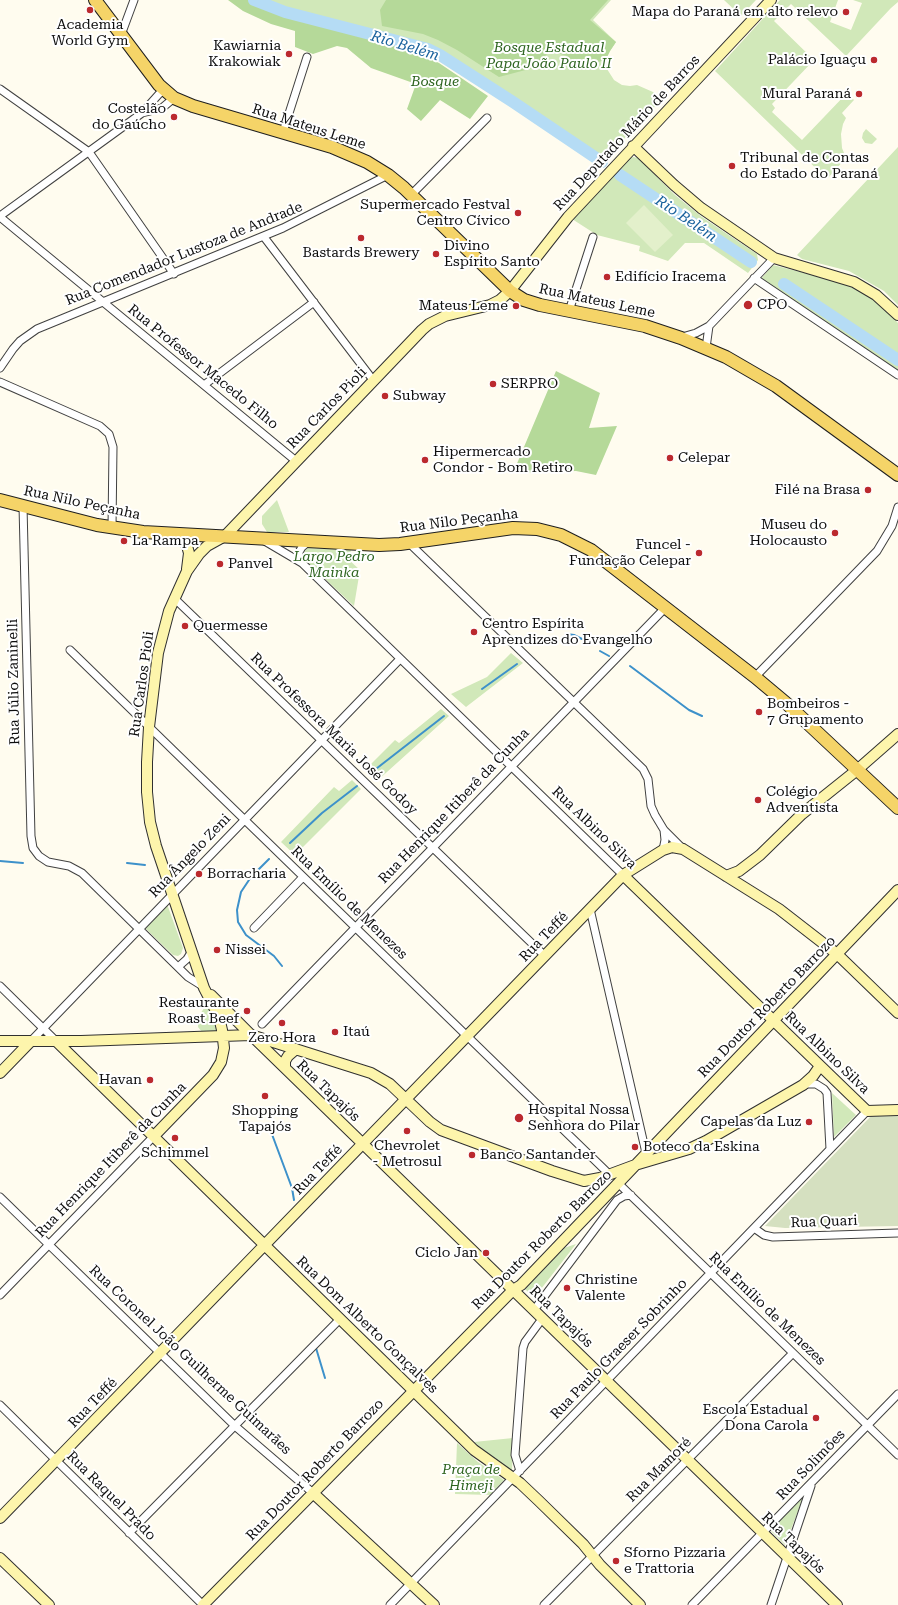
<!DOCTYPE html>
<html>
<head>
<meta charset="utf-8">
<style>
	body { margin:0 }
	canvas { display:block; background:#fffcef }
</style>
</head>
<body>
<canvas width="898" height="1605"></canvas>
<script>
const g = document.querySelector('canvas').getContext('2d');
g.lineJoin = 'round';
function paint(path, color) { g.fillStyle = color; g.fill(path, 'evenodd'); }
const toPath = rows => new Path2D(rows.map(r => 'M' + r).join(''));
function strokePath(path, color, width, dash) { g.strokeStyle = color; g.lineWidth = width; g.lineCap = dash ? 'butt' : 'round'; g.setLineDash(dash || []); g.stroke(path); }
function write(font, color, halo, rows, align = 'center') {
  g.font = font + ' "Roboto Serif",serif'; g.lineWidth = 4; g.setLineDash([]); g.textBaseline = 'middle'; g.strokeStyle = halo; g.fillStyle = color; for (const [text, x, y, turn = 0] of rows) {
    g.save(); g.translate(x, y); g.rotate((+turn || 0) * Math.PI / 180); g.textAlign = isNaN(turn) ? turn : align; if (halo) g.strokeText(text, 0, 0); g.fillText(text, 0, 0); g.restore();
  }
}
paint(toPath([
	[262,0,611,0,593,20,616,42,610,51,606,59,607,69,614,80,622,85,630,86,637,85,653,92,662,99,604,160,444,53,428,47,282,8],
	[724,0,756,0,741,16],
	[780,0,838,0,830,22,851,30,862,3,853,0,898,0,898,2,891,8,846,56,791,4,774,21,814,60,772,104,775,108,772,112,802,140,847,93,854,100,842,113,846,118,843,124,841,134,842,148,846,158,827,179,715,71],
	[866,129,877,139,872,144,865,143,862,138,863,133],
	[898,147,898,305,884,291,849,271,802,259,797,255],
	[633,157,638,158,675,195,702,217,757,254,758,260,748,273,704,243,685,243,668,261,639,251,640,246,597,235,572,219,629,159],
	[773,265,848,284,866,294,877,301,898,323,898,371,761,279],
	[277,500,289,532,267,532,262,524,262,516],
	[308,548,351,550,348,559,360,570,354,606,305,560,303,556,303,552],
	[511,653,523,663,466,707,451,694,487,677],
	[441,709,449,716,377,781,365,770,395,740,399,743],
	[352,780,361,789,295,855,281,842,334,787,339,791],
	[167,904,183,948,181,954,178,956,173,955,145,928],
	[207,1004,212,1010,220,1031,202,1032,198,1027,198,1017],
	[832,1093,856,1115,834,1137],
	[576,1244,534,1298,525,1289,564,1248],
	[513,1438,512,1471,489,1455,474,1442],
	[457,1443,478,1462,504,1480,490,1495,455,1494],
	[804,1495,785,1545,770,1530]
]), '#d1e8b9');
paint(toPath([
	[228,0,250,0,290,17,410,49,439,63,488,96,470,119,440,100,421,121,407,109,416,84,371,68,347,48,337,46,313,54,295,47,295,31,271,24,243,11],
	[386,0,608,0,590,20,616,42,610,51,606,59,594,64,580,68,567,56,554,52,547,54,533,68,499,77,457,50,438,40,423,34,382,26,380,10],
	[556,371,600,393,589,428,617,426,596,475,576,471,513,473]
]), '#b5d999');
paint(toPath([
	[898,1115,898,1226,785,1228,765,1226,871,1116]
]), '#d5e0c0');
paint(toPath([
	[644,205,673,235,655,252,626,223]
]), '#e3f0cb');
strokePath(toPath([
	[567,634,574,635,582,639],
	[600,651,609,656],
	[630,666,689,710,702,716],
	[482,689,517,664],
	[372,772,444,716],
	[290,843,322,813,357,786],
	[269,859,251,877,241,892,237,910,238,922,246,935,274,956,282,966],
	[0,861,23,863],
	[127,863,145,865],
	[270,1129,292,1188,294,1200],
	[316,1348,325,1378]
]), '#3d91ca', 2);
strokePath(toPath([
	[254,0,285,12,428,49,440,55,513,102,602,162],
	[620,175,751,262],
	[784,284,898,360]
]), '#b5dcf5', 12);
const street = toPath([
	[121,35,134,0],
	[0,89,89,152,174,274],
	[142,113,162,108,174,98],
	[283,132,307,57],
	[412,194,487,118],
	[0,216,142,113,159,94,164,90],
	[0,217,296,461],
	[264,237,373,380],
	[754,278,898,375],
	[569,311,593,237],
	[682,337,696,333,709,326,774,258],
	[706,348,709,326],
	[0,368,13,349,20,341,37,329,283,228,388,175],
	[0,382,100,426,109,434,113,447,112,528],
	[204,385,314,302],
	[23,506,31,836,33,848,39,856,48,862,69,866,82,873,188,977,204,987],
	[263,540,302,563,623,875],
	[409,543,643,769,648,779,651,806,655,815,664,830,683,849],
	[302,563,299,557,299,552,302,547,308,542],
	[174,598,545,956],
	[70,650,610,1175],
	[755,677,877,551,892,526,898,507],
	[663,850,665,840,664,830],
	[590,909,646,1153],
	[254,928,303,877],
	[178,967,187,959,192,951],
	[0,986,56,1041],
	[262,1024,666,607],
	[31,1041,400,659],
	[804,1084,816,1084,824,1089,827,1093,830,1149],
	[618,1183,898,1455],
	[0,1197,235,1426,313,1493],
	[754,1228,764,1235,773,1237,898,1233],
	[0,1295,154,1136],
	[534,1310,617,1200,624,1196,631,1195],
	[0,1405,203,1605],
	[520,1471,515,1455,523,1348,525,1342,542,1319],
	[129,1533,340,1319],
	[390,1605,867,1111],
	[544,1605,793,1353],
	[692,1605,898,1394],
	[771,1605,811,1486]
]);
const secondary = toPath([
	[633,146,674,185,701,208,774,258,854,282,876,295,898,315],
	[178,534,187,546,189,553,187,569],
	[623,875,867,1111,898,1110],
	[726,876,739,871,760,855,802,814,857,770,898,734],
	[211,995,251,1035,837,1605],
	[0,1041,81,1041,251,1035,371,1073,390,1084,430,1122,441,1130,552,1171,584,1181,600,1178,635,1165,689,1149,706,1141,803,1085,813,1076,820,1066],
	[56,1041,474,1450,520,1483,539,1501,583,1544,600,1565,640,1605],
	[285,1068,285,1061,288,1056,296,1049],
	[0,1073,31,1041],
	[154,1136,213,1075,221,1062,224,1048,222,1030,219,1017,204,988,156,846,150,822,147,792,147,762,149,727,158,653,169,611,187,571,199,554,207,546,225,536,422,330,429,324,445,316,490,305,500,300,510,291,568,217,771,0],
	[313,1493,434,1605],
	[0,1518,623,875,663,850,672,847,683,849,779,909,837,954,898,1013],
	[0,1558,49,1605],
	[203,1605,513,1290,521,1285,898,890]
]);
const primary = toPath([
	[95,0,159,85,174,98,193,106,332,147,367,162,388,175,404,188,510,291,524,300,540,305,645,326,681,338,726,357,776,386,898,475],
	[0,500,97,525,143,532,379,545,400,544,513,528,537,529,561,535,591,550,755,677,786,703,898,808]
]);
strokePath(street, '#414141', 9);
strokePath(secondary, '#303030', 12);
strokePath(primary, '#1f1f1f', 14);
strokePath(street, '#fff', 7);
strokePath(secondary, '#fdf5ac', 10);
strokePath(primary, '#f5d468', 12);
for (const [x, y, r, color] of [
	[90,10,4,"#bb292e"],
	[846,12,4,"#bb292e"],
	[289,54,4,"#bb292e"],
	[874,60,4,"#bb292e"],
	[859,94,4,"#bb292e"],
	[174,117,4,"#bb292e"],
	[732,166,4,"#bb292e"],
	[518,213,4,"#bb292e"],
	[361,238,4,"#bb292e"],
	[436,254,4,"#bb292e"],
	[607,277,4,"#bb292e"],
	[748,305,5,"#bb292e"],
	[516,306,4,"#bb292e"],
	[493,384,4,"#bb292e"],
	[385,396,4,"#bb292e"],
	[670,458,4,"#bb292e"],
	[425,460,4,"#bb292e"],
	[868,490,4,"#bb292e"],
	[835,533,4,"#bb292e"],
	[124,541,4,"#bb292e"],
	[699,553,4,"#bb292e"],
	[220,564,4,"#bb292e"],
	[185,626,4,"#bb292e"],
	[474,632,4,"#bb292e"],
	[759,712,4,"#bb292e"],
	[758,800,4,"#bb292e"],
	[199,874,4,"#bb292e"],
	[217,950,4,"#bb292e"],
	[247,1011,4,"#bb292e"],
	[282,1023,4,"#bb292e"],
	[335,1032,4,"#bb292e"],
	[150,1080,4,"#bb292e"],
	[265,1096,4,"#bb292e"],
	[519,1118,5,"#bb292e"],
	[809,1122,4,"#bb292e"],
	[407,1131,4,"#bb292e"],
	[175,1138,4,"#bb292e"],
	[635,1147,4,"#bb292e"],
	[472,1155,4,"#bb292e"],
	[486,1253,4,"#bb292e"],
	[567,1288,4,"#bb292e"],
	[816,1418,4,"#bb292e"],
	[616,1561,4,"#bb292e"]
]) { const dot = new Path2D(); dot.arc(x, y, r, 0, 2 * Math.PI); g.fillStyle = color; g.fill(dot); strokePath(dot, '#fff', 1.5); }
write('14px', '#0e0e0e', '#fff', [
	["Mapa do Paraná em alto relevo",838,12,"right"],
	["Academia",90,25,"center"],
	["World Gym",90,41,"center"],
	["Kawiarnia",281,46,"right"],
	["Krakowiak",281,62,"right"],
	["Palácio Iguaçu",866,60,"right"],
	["Mural Paraná",851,94,"right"],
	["Costelão",166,109,"right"],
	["do Gaúcho",166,125,"right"],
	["Tribunal de Contas",740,158],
	["do Estado do Paraná",740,174],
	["Supermercado Festval",510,205,"right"],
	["Centro Cívico",510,221,"right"],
	["Divino",444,246],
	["Espírito Santo",444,262],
	["Bastards Brewery",361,253,"center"],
	["Edifício Iracema",615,277],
	["CPO",757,305],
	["Mateus Leme",508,306,"right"],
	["SERPRO",501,384],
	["Subway",393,396],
	["Hipermercado",433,452],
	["Condor - Bom Retiro",433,468],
	["Celepar",678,458],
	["Filé na Brasa",860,490,"right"],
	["Museu do",827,525,"right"],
	["Holocausto",827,541,"right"],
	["La Rampa",132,541],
	["Funcel -",691,545,"right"],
	["Fundação Celepar",691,561,"right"],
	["Panvel",228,564],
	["Centro Espírita",482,624],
	["Aprendizes do Evangelho",482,640],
	["Quermesse",193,626],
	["Bombeiros -",767,704],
	["7 Grupamento",767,720],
	["Colégio",766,792],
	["Adventista",766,808],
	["Borracharia",207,874],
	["Nissei",225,950],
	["Restaurante",239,1003,"right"],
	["Roast Beef",239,1019,"right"],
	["Itaú",343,1032],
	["Zero Hora",282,1038,"center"],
	["Havan",142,1080,"right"],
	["Hospital Nossa",528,1110],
	["Senhora do Pilar",528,1126],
	["Shopping",265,1111,"center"],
	["Tapajós",265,1127,"center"],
	["Capelas da Luz",801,1122,"right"],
	["Chevrolet",407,1146,"center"],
	["- Metrosul",407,1162,"center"],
	["Boteco da Eskina",643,1147],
	["Schimmel",175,1153,"center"],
	["Banco Santander",480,1155],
	["Ciclo Jan",478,1253,"right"],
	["Christine",575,1280],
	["Valente",575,1296],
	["Escola Estadual",808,1410,"right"],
	["Dona Carola",808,1426,"right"],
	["Sforno Pizzaria",624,1553],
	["e Trattoria",624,1569]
], 'left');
write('italic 14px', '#2d641f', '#fff', [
	["Bosque Estadual",549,48],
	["Papa João Paulo II",549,64],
	["Bosque",435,82],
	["Largo Pedro",334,557],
	["Mainka",334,573],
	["Praça de",471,1470],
	["Himeji",471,1486]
]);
write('14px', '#0e0e0e', '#fff', [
	["Rua Mateus Leme",309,127,18],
	["Rua Deputado Mário de Barros",627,133,-47],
	["Rua Comendador Lustoza de Andrade",184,254,-22],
	["Rua Mateus Leme",597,301,12],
	["Rua Professor Macedo Filho",203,367,39],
	["Rua Carlos Pioli",327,408,-46],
	["Rua Nilo Peçanha",82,503,12],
	["Rua Nilo Peçanha",459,521,-7],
	["Rua Júlio Zaninelli",14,682,-91],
	["Rua Carlos Pioli",142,684,-82],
	["Rua Professora Maria José Godoy",334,734,44],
	["Rua Henrique Itiberê da Cunha",454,806,-46],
	["Rua Albino Silva",594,828,44],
	["Rua Ângelo Zeni",190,856,-46],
	["Rua Emílio de Menezes",349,903,44],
	["Rua Teffé",544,937,-46],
	["Rua Doutor Roberto Barrozo",767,1007,-46],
	["Rua Albino Silva",827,1053,44],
	["Rua Tapajós",328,1091,44],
	["Rua Henrique Itiberê da Cunha",111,1160,-46],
	["Rua Teffé",318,1170,-46],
	["Rua Quari",824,1222,-2],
	["Rua Doutor Roberto Barrozo",542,1240,-45],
	["Rua Emílio de Menezes",767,1309,44],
	["Rua Tapajós",561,1317,44],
	["Rua Dom Alberto Gonçalves",367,1325,44],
	["Rua Paulo Graeser Sobrinho",619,1349,-46],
	["Rua Coronel João Guilherme Guimarães",190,1360,43],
	["Rua Teffé",93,1403,-46],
	["Rua Solimões",811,1465,-46],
	["Rua Doutor Roberto Barrozo",315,1470,-46],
	["Rua Mamoré",659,1470,-45],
	["Rua Raquel Prado",111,1496,45],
	["Rua Tapajós",793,1543,44]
]);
write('italic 15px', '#19629d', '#fff', [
	["Rio Belém",405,46,17],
	["Rio Belém",686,219,34]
]);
</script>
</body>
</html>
